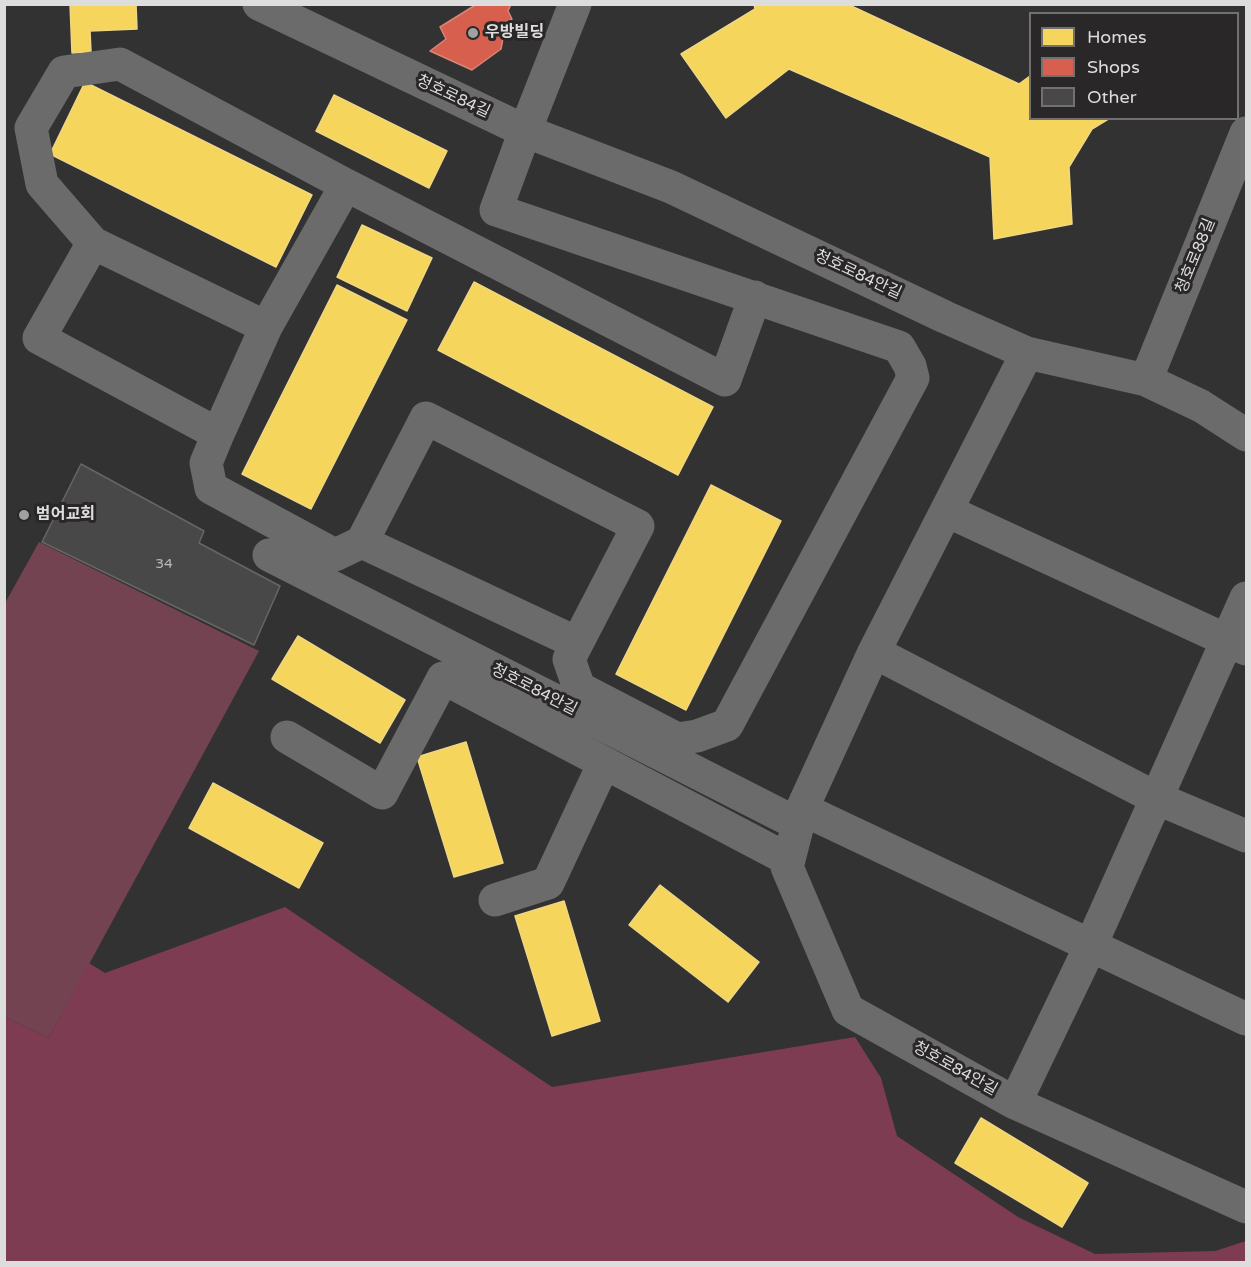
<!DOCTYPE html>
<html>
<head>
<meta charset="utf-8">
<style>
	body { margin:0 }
	#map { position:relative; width:1251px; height:1267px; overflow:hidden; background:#333232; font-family:"Varela Round",sans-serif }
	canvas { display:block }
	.frame { position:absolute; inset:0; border:6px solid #dedddd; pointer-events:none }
	.legend { position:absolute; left:1029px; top:12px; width:210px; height:108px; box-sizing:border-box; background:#2a2728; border:2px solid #727070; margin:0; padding:8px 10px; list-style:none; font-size:18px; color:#dedddd }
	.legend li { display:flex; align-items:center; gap:12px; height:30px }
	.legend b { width:30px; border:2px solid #727070 }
</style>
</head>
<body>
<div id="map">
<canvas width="1251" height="1267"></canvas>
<div class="frame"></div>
<ul class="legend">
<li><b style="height:16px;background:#f6d55c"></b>Homes</li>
<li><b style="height:16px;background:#d6604d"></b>Shops</li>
<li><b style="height:16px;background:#494848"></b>Other</li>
</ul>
</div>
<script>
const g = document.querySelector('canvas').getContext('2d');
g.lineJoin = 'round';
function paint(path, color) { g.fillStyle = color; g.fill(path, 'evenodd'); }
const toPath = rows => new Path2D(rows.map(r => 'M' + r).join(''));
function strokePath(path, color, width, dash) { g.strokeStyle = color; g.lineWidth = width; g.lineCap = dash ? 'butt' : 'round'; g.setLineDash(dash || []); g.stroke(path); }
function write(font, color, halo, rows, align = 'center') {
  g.font = font + ' "Varela Round","Noto Sans KR",sans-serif'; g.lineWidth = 6; g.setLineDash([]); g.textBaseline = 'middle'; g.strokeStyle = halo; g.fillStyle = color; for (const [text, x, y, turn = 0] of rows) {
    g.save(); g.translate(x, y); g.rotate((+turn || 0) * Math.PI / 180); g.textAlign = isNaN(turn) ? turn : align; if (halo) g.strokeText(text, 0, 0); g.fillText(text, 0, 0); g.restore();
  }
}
paint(toPath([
	[39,542,259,651,49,1038,5,1017,4,605]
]), '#744352');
paint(toPath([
	[285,907,552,1087,855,1037,881,1078,897,1136,1018,1217,1095,1254,1215,1251,1246,1241,1246,1262,5,1262,5,1017,49,1038,89,963,105,973]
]), '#7d3c51');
const homes = toPath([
	[70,4,136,4,137,29,90,31,91,52,72,53,70,4],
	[754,4,847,4,1019,84,1030,76,1030,118,1110,118,1092,129,1069,167,1072,224,994,239,990,157,789,69,726,118,681,54,755,9,754,4],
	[85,82,312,195,276,267,50,154,85,82],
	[334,95,447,151,429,188,316,131,334,95],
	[362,225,432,258,407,311,337,277,362,225],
	[474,282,713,407,678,475,438,350,474,282],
	[337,285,407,320,311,509,242,474,337,285],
	[711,485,781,521,686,710,616,674,711,485],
	[298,636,405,700,380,743,272,679,298,636],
	[466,742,503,863,454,877,417,757,466,742],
	[213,783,323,843,299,888,189,828,213,783],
	[660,885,759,962,728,1002,629,925,660,885],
	[564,901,600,1021,552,1036,515,916,564,901],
	[981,1118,1088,1183,1062,1227,955,1163,981,1118]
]);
paint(homes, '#f6d55c');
strokePath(homes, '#efd783', 1.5);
const shops = toPath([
	[511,4,508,11,512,19,506,22,501,49,472,70,430,51,446,39,440,27,477,4,511,4]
]);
paint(shops, '#d6604d');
strokePath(shops, '#d88678', 1.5);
const building = toPath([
	[81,464,204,531,199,543,280,586,254,645,42,542,81,464]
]);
paint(building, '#494848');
strokePath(building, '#676566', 1.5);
strokePath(toPath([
	[259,4,525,131,671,187,945,317,1027,353,1146,380,1201,406,1246,435],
	[575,4,525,131,496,210,899,347,910,366,913,378,727,725,697,736,677,739,579,688,569,659,638,526,426,418,362,542,577,643],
	[346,185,725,380,755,297],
	[93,243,42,184,31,128,64,72,120,64,346,185,266,327],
	[1027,353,874,652,802,809,787,867,848,1010,1015,1103,1246,1207],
	[1146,380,1246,133],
	[218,434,266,327,93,243,39,338,218,434,206,463,211,488,335,555,362,542],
	[947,511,1246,649],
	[269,555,798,824],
	[874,652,1156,798,1246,836],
	[287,737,382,793,443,678,789,860],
	[802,809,1246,1019],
	[495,900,548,883,604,763],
	[1015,1103,1090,947,1246,598]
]), '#6a6b6a', 33);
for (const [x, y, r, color] of [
	[473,33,6,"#a2a1a1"],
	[24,515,6,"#a2a1a1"]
]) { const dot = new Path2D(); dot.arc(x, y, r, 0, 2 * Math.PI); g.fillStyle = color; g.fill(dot); strokePath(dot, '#2a2728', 2); }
write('14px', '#b9b8b8', null, [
	["34",164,564]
]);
write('bold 16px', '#dedddd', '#2a2728', [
	["우방빌딩",485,33],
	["범어교회",36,515]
], 'left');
write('16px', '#dedddd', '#2a2728', [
	["청호로84길",453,97,25],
	["청호로88길",1196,256,-68],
	["청호로84안길",858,275,25],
	["청호로84안길",534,690,27],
	["청호로84안길",955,1069,29]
]);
</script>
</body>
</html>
